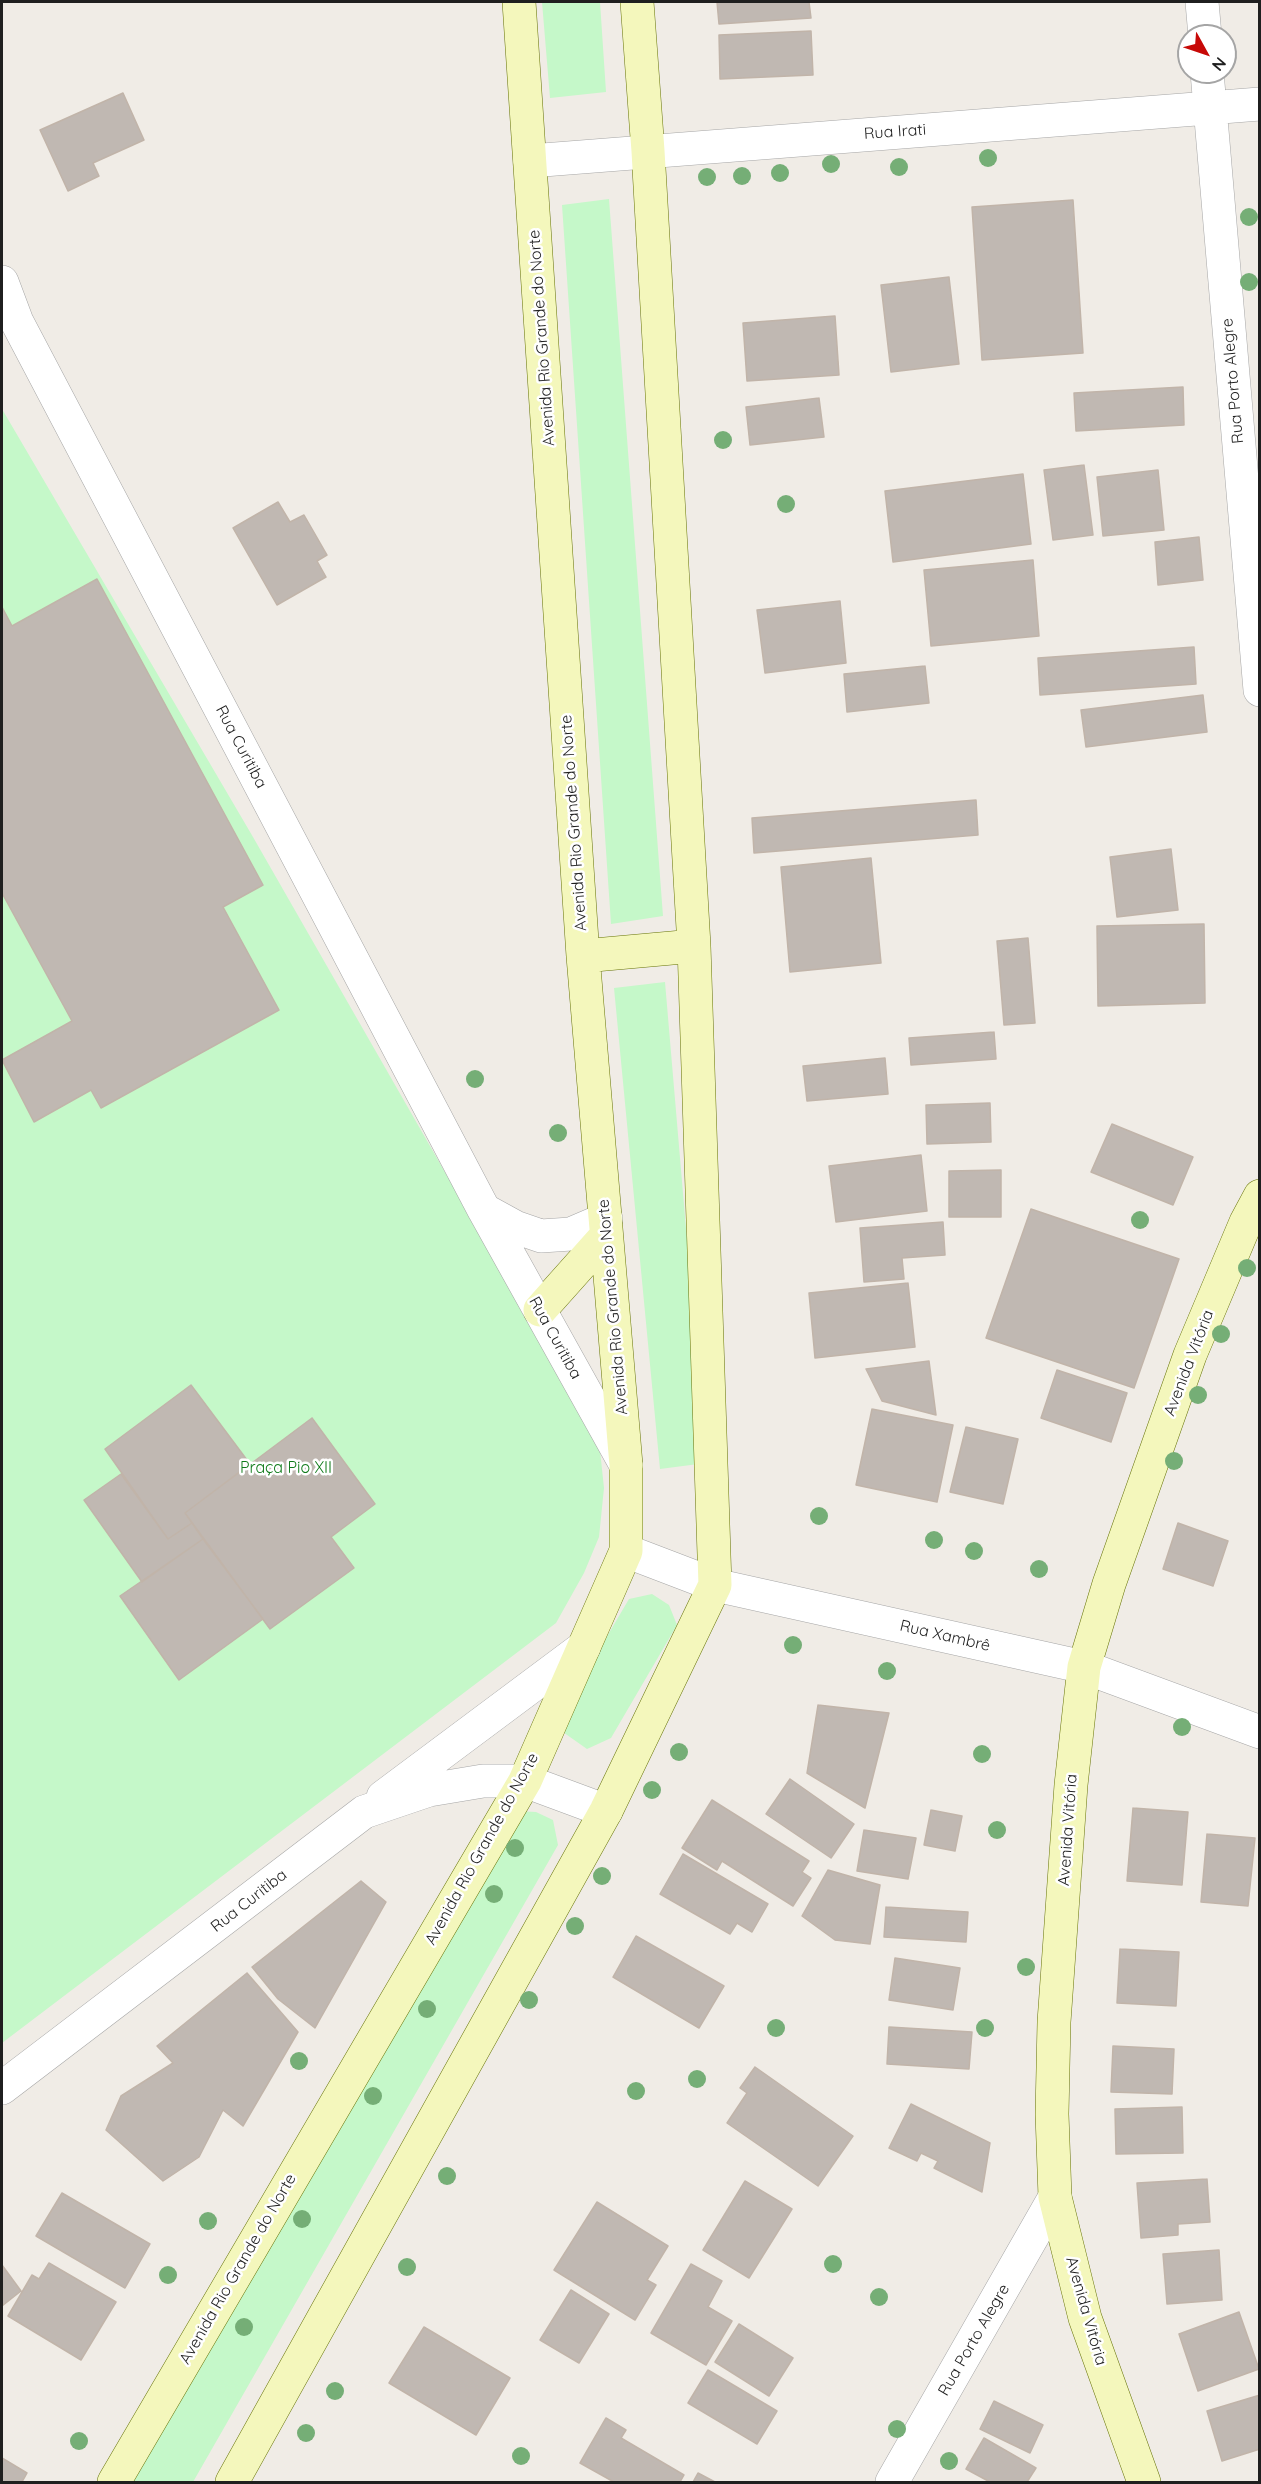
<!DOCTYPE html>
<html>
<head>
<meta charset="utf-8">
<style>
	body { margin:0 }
	#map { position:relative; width:1261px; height:2484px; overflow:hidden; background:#f0ece6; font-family:Quicksand,sans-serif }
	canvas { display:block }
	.frame { position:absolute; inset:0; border:3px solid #1f1f1f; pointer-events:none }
	.north { position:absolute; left:1177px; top:24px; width:60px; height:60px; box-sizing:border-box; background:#fff; border:2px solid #a5a5a5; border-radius:50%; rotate:130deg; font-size:16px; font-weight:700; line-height:24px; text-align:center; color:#1f1f1f }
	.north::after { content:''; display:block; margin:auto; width:21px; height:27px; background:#c70907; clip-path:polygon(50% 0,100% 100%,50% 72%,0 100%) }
</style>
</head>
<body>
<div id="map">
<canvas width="1261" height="2484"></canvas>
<div class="frame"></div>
<div class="north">N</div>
</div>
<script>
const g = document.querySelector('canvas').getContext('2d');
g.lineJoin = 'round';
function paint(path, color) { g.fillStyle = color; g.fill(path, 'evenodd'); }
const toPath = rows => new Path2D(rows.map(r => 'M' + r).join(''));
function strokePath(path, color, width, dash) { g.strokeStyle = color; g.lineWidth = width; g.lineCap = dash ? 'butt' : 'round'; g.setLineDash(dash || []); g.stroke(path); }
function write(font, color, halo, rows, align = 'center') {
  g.font = font + ' Quicksand,sans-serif'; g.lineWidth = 5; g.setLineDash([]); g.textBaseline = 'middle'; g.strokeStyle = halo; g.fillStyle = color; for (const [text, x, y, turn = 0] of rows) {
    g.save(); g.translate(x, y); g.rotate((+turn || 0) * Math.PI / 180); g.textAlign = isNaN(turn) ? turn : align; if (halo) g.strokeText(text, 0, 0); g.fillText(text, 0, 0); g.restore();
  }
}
paint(toPath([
	[542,2,600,2,606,92,550,98],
	[609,199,663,916,611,924,562,205],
	[2,409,253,837,599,1441,604,1488,599,1537,584,1573,556,1623,2,2043],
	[665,982,706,1463,660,1469,614,988],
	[652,1594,669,1605,677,1625,611,1738,587,1749,560,1730,563,1711,629,1599],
	[517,1811,536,1812,553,1820,558,1845,193,2482,132,2482]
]), '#c5f8c9');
const building = toPath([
	[717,2,809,2,811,18,719,24,717,2],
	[811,31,813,75,720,79,719,35,811,31],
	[123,93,144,140,93,163,99,176,68,191,40,130,123,93],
	[1073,200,1083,353,982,360,972,207,1073,200],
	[949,277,959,364,891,372,881,285,949,277],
	[835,316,839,375,747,381,743,323,835,316],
	[1183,387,1184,425,1076,431,1074,393,1183,387],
	[819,398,824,437,750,445,746,407,819,398],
	[1084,465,1093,535,1053,540,1044,470,1084,465],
	[1158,470,1164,530,1103,536,1097,477,1158,470],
	[1023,474,1031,544,893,562,885,491,1023,474],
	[278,502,290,522,304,515,327,555,317,561,326,577,277,605,233,528,278,502],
	[1199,537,1203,580,1158,585,1155,542,1199,537],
	[1033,560,1039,636,931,646,924,570,1033,560],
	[97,579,263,885,223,907,279,1010,101,1108,91,1090,34,1122,2,1060,72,1021,2,893,2,607,12,626,97,579],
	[840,601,846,663,765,673,757,610,840,601],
	[1194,647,1196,684,1040,695,1038,658,1194,647],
	[925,666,929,703,847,712,844,674,925,666],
	[1203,695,1207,732,1086,747,1081,710,1203,695],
	[976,800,978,835,754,853,752,818,976,800],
	[1171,849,1178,910,1117,917,1110,857,1171,849],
	[871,858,881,963,790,972,781,867,871,858],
	[1204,924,1205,1003,1098,1006,1097,926,1204,924],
	[1028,938,1035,1023,1004,1025,997,941,1028,938],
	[994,1032,996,1059,911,1065,909,1038,994,1032],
	[885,1058,888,1094,807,1101,803,1066,885,1058],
	[990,1103,991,1142,927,1144,926,1105,990,1103],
	[1112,1124,1193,1157,1173,1205,1091,1172,1112,1124],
	[921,1155,927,1211,836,1222,829,1166,921,1155],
	[1001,1170,1001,1217,949,1217,949,1171,1001,1170],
	[1031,1209,1179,1259,1134,1388,986,1338,1031,1209],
	[943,1222,945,1255,902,1258,904,1279,864,1282,860,1228,943,1222],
	[908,1283,915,1347,815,1358,809,1293,908,1283],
	[929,1361,936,1415,882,1401,866,1369,929,1361],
	[1057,1370,1127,1393,1111,1442,1041,1418,1057,1370],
	[191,1385,250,1464,185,1513,192,1523,168,1539,105,1449,191,1385],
	[872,1409,953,1425,937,1502,856,1485,872,1409],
	[312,1418,375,1504,331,1537,354,1568,270,1629,185,1513,312,1418],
	[966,1427,1018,1439,1003,1504,950,1492,966,1427],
	[121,1474,168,1539,192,1523,203,1539,142,1582,84,1500,121,1474],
	[1178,1523,1228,1541,1213,1586,1163,1569,1178,1523],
	[203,1539,263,1619,179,1680,120,1596,203,1539],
	[818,1705,889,1713,865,1808,807,1773,818,1705],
	[790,1779,854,1824,831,1858,766,1814,790,1779],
	[712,1800,809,1861,802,1872,811,1878,793,1906,722,1861,717,1870,682,1848,712,1800],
	[1133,1808,1188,1812,1182,1885,1127,1881,1133,1808],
	[931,1810,962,1816,955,1851,924,1845,931,1810],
	[864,1830,916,1838,908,1879,857,1871,864,1830],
	[1207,1834,1255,1838,1248,1906,1201,1902,1207,1834],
	[683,1854,768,1904,752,1932,737,1923,730,1934,660,1894,683,1854],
	[828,1870,880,1885,870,1944,835,1940,802,1916,828,1870],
	[361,1881,386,1902,315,2028,278,1999,252,1967,361,1881],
	[886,1907,968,1912,966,1942,884,1937,886,1907],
	[636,1936,724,1986,699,2028,613,1977,636,1936],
	[1120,1949,1179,1952,1176,2006,1117,2003,1120,1949],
	[895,1958,960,1968,953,2010,889,2000,895,1958],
	[247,1973,298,2032,243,2126,223,2110,199,2157,163,2181,106,2130,121,2096,173,2063,157,2046,247,1973],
	[889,2027,972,2032,969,2069,887,2064,889,2027],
	[1113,2046,1174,2049,1172,2094,1111,2092,1113,2046],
	[755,2067,853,2136,818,2186,727,2123,747,2093,740,2088,755,2067],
	[911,2104,990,2143,982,2192,934,2168,938,2161,921,2153,917,2161,889,2148,911,2104],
	[1182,2107,1183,2153,1116,2154,1115,2109,1182,2107],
	[1207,2179,1210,2222,1178,2224,1178,2235,1141,2238,1137,2183,1207,2179],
	[745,2181,792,2209,749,2278,703,2250,745,2181],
	[62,2193,150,2244,125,2288,36,2236,62,2193],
	[597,2202,668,2246,647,2280,656,2285,635,2320,554,2270,597,2202],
	[1219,2250,1222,2300,1167,2304,1163,2254,1219,2250],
	[49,2263,116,2302,81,2360,8,2316,32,2275,39,2279,49,2263],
	[691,2264,722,2281,708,2307,732,2321,706,2365,651,2333,691,2264],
	[2,2265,21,2291,2,2306,2,2265],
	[571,2290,609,2314,579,2363,540,2340,571,2290],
	[1239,2312,1259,2369,1198,2391,1179,2334,1239,2312],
	[739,2324,793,2358,769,2396,715,2362,739,2324],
	[424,2327,510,2378,476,2435,389,2383,424,2327],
	[708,2370,777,2411,757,2444,688,2403,708,2370],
	[1260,2395,1260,2449,1222,2461,1207,2411,1260,2395],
	[994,2401,1043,2425,1030,2453,980,2429,994,2401],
	[606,2418,626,2430,621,2438,684,2475,680,2482,614,2482,580,2463,606,2418],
	[984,2438,1036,2468,1027,2482,990,2482,966,2469,984,2438],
	[2,2458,27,2473,22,2482,2,2482,2,2458],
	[698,2473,715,2482,693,2482,698,2473]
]);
paint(building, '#c0b8b2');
strokePath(building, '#c1b4a9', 1.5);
const street = toPath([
	[1202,2,1205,36],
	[1207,72,1260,690],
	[530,161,1260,104],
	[2,282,17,322,484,1210,626,1465],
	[484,1210,515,1227,541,1236,571,1234,606,1219],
	[626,1551,715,1585,1084,1667,1260,1732],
	[383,1797,584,1647],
	[2,2088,364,1812,429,1790,483,1781,525,1781,606,1811],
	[892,2482,1055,2197]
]);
const secondary = toPath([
	[583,956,694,946],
	[540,1310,606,1236],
	[114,2482,525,1781,626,1551,626,1465,583,956,519,2],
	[232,2482,606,1811,715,1585,694,946,648,151,637,2],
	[1144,2482,1085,2318,1055,2197,1052,2114,1054,2022,1071,1785,1084,1667,1109,1584,1190,1355,1246,1222,1260,1196]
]);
strokePath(street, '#a6a6a6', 34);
strokePath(secondary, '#677409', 34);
strokePath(street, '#fff', 33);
strokePath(secondary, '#f4f7bc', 33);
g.fillStyle = '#75ae76';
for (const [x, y] of [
	[988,158],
	[831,164],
	[899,167],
	[780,173],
	[742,176],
	[707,177],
	[1249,217],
	[1249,282],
	[723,440],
	[786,504],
	[475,1079],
	[558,1133],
	[1140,1220],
	[1247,1268],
	[1221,1334],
	[1198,1395],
	[1174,1461],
	[819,1516],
	[934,1540],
	[974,1551],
	[1039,1569],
	[793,1645],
	[887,1671],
	[1182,1727],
	[679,1752],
	[982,1754],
	[652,1790],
	[997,1830],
	[515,1848],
	[602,1876],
	[494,1894],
	[575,1926],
	[1026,1967],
	[529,2000],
	[427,2009],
	[776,2028],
	[985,2028],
	[299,2061],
	[697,2079],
	[636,2091],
	[373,2096],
	[447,2176],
	[302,2219],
	[208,2221],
	[833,2264],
	[407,2267],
	[168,2275],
	[879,2297],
	[244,2327],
	[335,2391],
	[897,2429],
	[306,2433],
	[79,2441],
	[521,2456],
	[949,2461]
]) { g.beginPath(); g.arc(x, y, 9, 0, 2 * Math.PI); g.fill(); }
write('16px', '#1f1f1f', '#fff', [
	["Rua Irati",895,132,-4],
	["Avenida Rio Grande do Norte",542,338,-94],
	["Rua Porto Alegre",1233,381,-95],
	["Rua Curitiba",241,747,62],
	["Avenida Rio Grande do Norte",574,823,-94],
	["Avenida Rio Grande do Norte",613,1307,-95],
	["Rua Curitiba",555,1338,61],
	["Avenida Vitória",1189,1363,-69],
	["Rua Xambrê",945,1636,13],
	["Avenida Vitória",1068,1830,-86],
	["Avenida Rio Grande do Norte",482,1849,-61],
	["Rua Curitiba",249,1901,-38],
	["Avenida Rio Grande do Norte",238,2269,-60],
	["Avenida Vitória",1086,2311,74],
	["Rua Porto Alegre",974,2340,-60]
]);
write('16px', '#107b1a', '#fff', [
	["Praça Pio XII",286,1468]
]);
</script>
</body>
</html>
